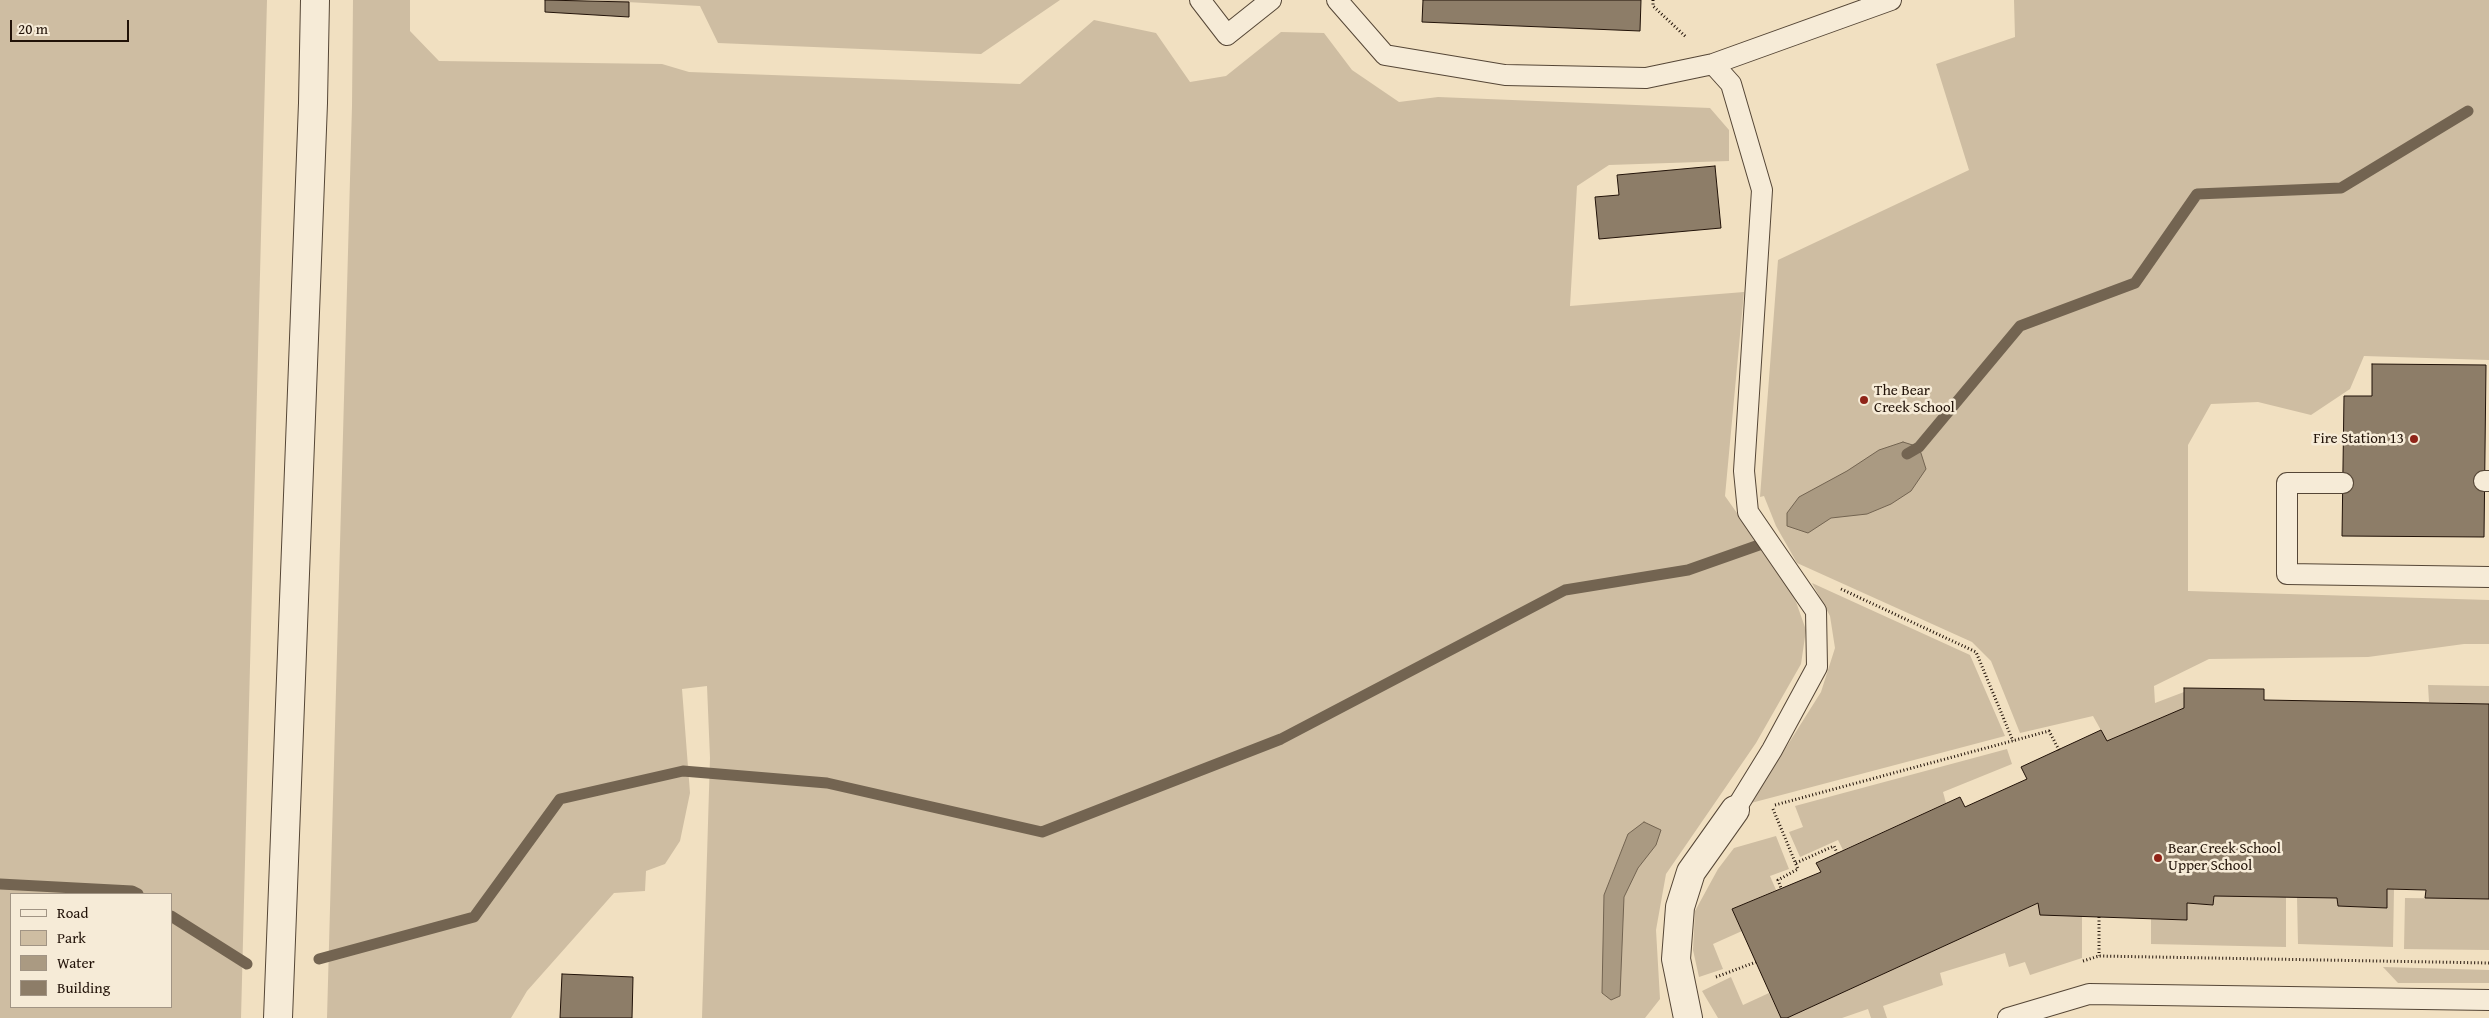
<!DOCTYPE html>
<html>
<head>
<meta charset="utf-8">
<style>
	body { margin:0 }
	#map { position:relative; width:2489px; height:1018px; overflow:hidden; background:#f1e0c1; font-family:"Gentium Book Plus",serif }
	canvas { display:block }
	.legend { position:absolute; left:10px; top:893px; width:162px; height:115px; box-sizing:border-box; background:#f6ebd7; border:1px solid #a19484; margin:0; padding:6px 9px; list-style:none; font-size:15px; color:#211208 }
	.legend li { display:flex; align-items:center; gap:10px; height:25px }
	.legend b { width:25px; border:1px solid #a19484 }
	.scale { position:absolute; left:10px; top:20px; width:119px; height:22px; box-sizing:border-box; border:2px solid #211208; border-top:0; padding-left:6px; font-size:15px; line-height:18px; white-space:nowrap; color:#211208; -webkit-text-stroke:4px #f6ebd7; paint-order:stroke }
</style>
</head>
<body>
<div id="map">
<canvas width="2489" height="1018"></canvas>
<ul class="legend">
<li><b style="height:6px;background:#f6ebd7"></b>Road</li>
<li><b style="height:14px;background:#cebda2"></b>Park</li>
<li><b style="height:14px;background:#aa9a82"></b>Water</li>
<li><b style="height:14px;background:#8d7d68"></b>Building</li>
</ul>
<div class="scale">20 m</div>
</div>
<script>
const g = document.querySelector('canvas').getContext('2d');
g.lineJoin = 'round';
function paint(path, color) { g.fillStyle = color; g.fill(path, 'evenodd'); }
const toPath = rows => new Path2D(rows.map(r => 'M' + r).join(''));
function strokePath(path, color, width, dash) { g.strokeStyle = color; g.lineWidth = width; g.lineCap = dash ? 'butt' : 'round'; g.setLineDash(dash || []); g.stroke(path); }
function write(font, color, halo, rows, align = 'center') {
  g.font = font + ' "Gentium Book Plus",serif'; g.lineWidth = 5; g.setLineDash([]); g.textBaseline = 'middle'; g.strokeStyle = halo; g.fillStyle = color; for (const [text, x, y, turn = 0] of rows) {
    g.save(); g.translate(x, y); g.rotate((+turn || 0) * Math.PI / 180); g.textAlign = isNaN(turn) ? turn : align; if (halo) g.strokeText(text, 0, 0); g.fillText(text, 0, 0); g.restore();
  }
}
paint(toPath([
	[0,0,267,0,241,1018,0,1018],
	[11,894,171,894,171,1007,11,1007],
	[353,0,410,0,410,31,439,61,662,64,689,72,1020,84,1094,20,1156,33,1190,82,1226,76,1281,32,1324,33,1352,70,1399,102,1438,97,1710,108,1729,130,1729,161,1609,165,1577,186,1570,306,1744,292,1725,496,1777,570,1795,599,1806,630,1801,664,1756,743,1666,874,1656,930,1660,999,1645,1018,702,1018,710,758,707,686,682,689,690,793,680,841,665,864,646,871,645,891,614,893,527,991,511,1018,327,1018,352,106],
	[590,0,1060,0,981,54,718,43,700,6],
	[2014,0,2489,0,2489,360,2364,356,2350,389,2311,415,2258,402,2211,404,2188,445,2188,591,2489,600,2489,644,2464,644,2368,657,2209,659,2154,686,2155,703,2184,692,2184,708,2107,741,2093,716,2020,733,1991,661,1972,642,1797,563,1776,526,1764,496,1760,497,1778,260,1969,170,1936,64,2015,37],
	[1812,583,1970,655,2005,736,1751,803,1821,692,1835,648,1830,616],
	[2428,685,2489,686,2489,704,2429,702],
	[2007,749,2012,764,1943,792,1946,803,1843,850,1838,840,1800,857,1789,832,1803,827,1795,806],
	[1776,836,1789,869,1770,876,1776,890,1732,909,1742,931,1713,944,1723,969,1699,977,1693,950,1695,911,1718,869,1734,848],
	[2387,889,2394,889,2393,947,2298,944,2297,897,2337,898,2338,906,2387,908],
	[2214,896,2286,897,2286,947,2151,944,2151,919,2186,920,2187,903,2213,905],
	[2405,898,2489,899,2489,950,2404,949],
	[2038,903,2082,916,2082,958,2030,975,2025,962,2009,967,2005,953,1940,973,1943,985,1883,1006,1887,1018,1871,1018,1868,1009,1842,1018,1787,1018],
	[2383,967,2489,970,2489,983,2398,983],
	[1731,977,1743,1005,1769,993,1781,1018,1718,1018,1702,991]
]), '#cebda2');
const water = toPath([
	[1903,442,1919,447,1926,469,1911,491,1891,504,1867,514,1831,518,1808,533,1787,526,1787,513,1799,497,1847,471,1879,450,1903,442],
	[1644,822,1661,830,1656,845,1638,868,1624,897,1620,996,1611,1000,1602,993,1604,895,1628,834,1644,822]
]);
paint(water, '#aa9a82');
strokePath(water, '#736451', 1);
strokePath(toPath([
	[1907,454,1919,447,2020,326,2135,283,2197,194,2341,188,2468,111],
	[0,884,132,891,138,894],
	[171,916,247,964],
	[319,959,474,917,560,799,683,771,827,783,1042,832,1281,739,1565,590,1688,570,1759,545]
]), '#736451', 11);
const building = toPath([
	[545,0,629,2,629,17,545,12,545,0],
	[1423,0,1641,0,1640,31,1422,22,1423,0],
	[1715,166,1721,228,1599,239,1595,197,1619,195,1617,175,1715,166],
	[2372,364,2486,365,2484,537,2342,536,2344,396,2372,396,2372,364],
	[2184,688,2264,689,2264,700,2489,704,2489,899,2425,898,2426,890,2387,889,2387,908,2338,906,2337,898,2214,896,2213,905,2187,903,2187,920,2040,915,2038,903,1787,1018,1781,1018,1732,909,1821,872,1816,863,1960,797,1965,807,2027,779,2021,767,2101,730,2107,741,2184,708,2184,688],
	[562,974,633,977,632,1018,560,1018,562,974]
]);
paint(building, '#8d7d68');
strokePath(building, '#211208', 1);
const lane = toPath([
	[1200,0,1227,35,1271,0],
	[1337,0,1385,55,1505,75,1646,78,1713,64,1891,0],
	[1713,64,1731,84,1762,190,1744,471,1748,512,1816,611,1817,667,1772,750,1735,810],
	[2484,481,2489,481],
	[2343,483,2287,483,2287,574,2489,577],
	[2008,1018,2089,994,2489,1000]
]);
const street = toPath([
	[278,1018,313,103,315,0],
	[1688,1018,1676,959,1680,907,1691,872,1735,810]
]);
strokePath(lane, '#554636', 22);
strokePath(street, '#554636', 30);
strokePath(toPath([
	[1653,0,1653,6,1686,37],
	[1841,589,1976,652,2013,741],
	[1775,805,2049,731,2059,750],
	[1773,809,1798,869,1778,880,1781,888],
	[1796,863,1834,846,1837,853],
	[2099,917,2099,956],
	[2083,961,2099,956,2489,963],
	[1716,977,1756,962]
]), '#211208', 3, [1, 2.5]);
strokePath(lane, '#f6ebd7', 20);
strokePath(street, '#f6ebd7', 28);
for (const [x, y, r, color] of [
	[1864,400,5,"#8f2418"],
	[2414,439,5,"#8f2418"],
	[2158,858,5,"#8f2418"]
]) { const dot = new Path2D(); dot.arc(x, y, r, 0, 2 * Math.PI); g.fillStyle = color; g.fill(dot); strokePath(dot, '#f6ebd7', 2); }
write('15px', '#211208', '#f6ebd7', [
	["The Bear",1874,391],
	["Creek School",1874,408],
	["Fire Station 13",2404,439,"right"],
	["Bear Creek School",2168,849],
	["Upper School",2168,866]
], 'left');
</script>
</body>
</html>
